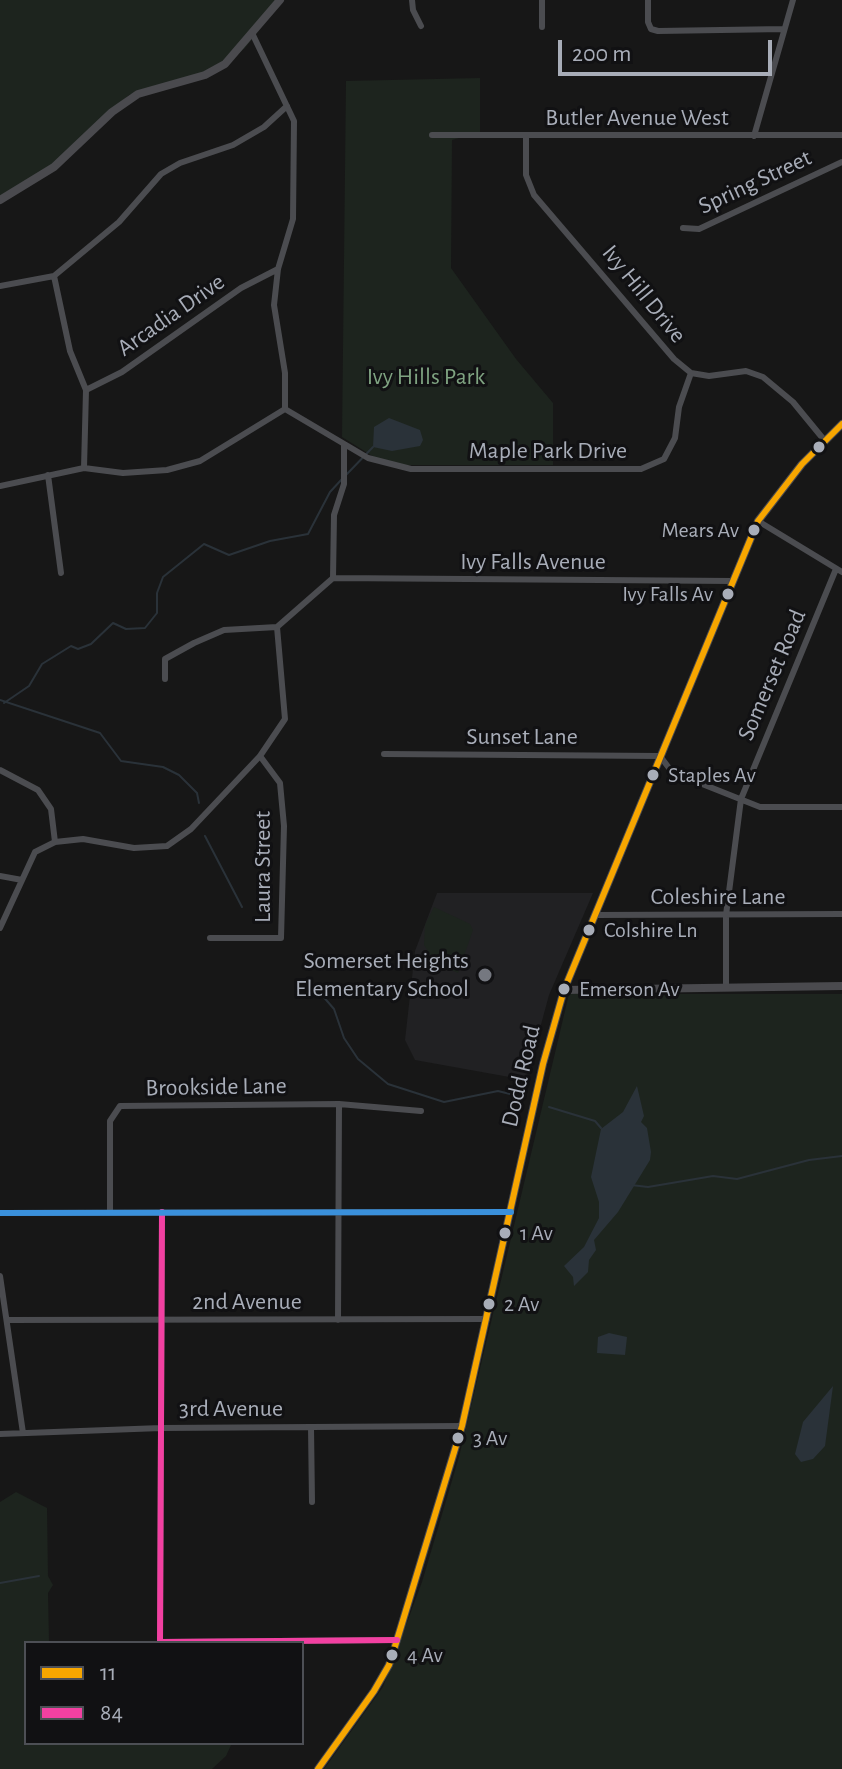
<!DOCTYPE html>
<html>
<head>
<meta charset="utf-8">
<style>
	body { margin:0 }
	#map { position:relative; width:842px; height:1769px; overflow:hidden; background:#171717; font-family:"Alegreya Sans",sans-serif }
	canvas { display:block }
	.legend { position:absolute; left:24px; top:1641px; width:280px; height:104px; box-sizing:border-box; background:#111113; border:2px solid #4d4f55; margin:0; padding:10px 14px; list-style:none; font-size:24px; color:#a8adb8 }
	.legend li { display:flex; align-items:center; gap:16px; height:40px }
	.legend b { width:40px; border:2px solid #4d4f55 }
	.scale { position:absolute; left:558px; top:40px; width:214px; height:36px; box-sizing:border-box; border:4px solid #a8adb8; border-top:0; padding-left:10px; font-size:24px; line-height:28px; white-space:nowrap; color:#a8adb8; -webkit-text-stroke:6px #111113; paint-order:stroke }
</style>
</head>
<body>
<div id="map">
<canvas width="842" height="1769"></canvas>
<ul class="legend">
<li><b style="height:10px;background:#f7a600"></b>11</li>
<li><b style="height:10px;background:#f240a1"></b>84</li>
</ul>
<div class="scale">200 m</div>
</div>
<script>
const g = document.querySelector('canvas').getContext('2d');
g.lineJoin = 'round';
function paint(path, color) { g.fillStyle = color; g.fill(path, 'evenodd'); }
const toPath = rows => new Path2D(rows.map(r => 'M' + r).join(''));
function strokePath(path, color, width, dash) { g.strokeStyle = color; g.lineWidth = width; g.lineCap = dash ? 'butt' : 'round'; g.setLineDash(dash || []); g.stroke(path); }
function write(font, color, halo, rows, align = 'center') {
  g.font = font + ' "Alegreya Sans",sans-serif'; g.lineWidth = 6; g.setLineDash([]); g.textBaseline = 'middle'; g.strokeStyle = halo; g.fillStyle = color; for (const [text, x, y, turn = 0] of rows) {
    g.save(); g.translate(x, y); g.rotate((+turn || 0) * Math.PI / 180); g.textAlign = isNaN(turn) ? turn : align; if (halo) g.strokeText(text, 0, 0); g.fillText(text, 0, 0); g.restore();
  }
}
paint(toPath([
	[437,893,593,893,549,995,526,1080,415,1060,405,1040,415,951]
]), '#212123');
paint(toPath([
	[0,0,283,0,245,48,225,66,129,95,47,172,0,198],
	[480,78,480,132,452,140,451,268,516,359,553,403,553,465,401,465,374,457,342,437,346,81],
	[434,907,470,924,473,930,458,973,435,962,424,945,425,925],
	[569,994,842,994,842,1769,324,1769,383,1687,422,1582,459,1457],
	[16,1492,47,1508,48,1576,53,1585,48,1593,49,1641,84,1643,26,1643,26,1743,232,1743,226,1756,212,1769,0,1769,0,1502]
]), '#1d241e');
paint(toPath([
	[389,418,420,430,423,440,420,446,392,451,373,447,374,427],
	[637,1086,644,1116,641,1122,647,1128,651,1152,650,1160,618,1212,594,1240,596,1250,589,1260,588,1272,574,1286,573,1277,564,1266,584,1247,599,1218,599,1202,591,1177,601,1129,623,1112],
	[609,1333,627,1337,625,1355,597,1353,598,1337],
	[833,1386,825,1446,813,1459,801,1462,795,1454,803,1422]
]), '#2a3239');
strokePath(toPath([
	[346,475,373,447],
	[0,700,100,733,121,761,163,767,179,775,197,793,199,803],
	[4,703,29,686,42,664,71,646,78,649,91,644,113,623,126,629,145,628,157,613,157,593,163,577,204,544,229,555,270,541,308,534,330,492,342,479],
	[205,836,242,907],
	[308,979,334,1009,344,1038,358,1059,388,1084,444,1102,498,1091,522,1097],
	[549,1107,595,1121,601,1128],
	[631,1185,648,1187,713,1176,737,1179,809,1160,842,1156],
	[0,1583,39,1576]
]), '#2a3239', 2);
strokePath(toPath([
	[412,0,413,10,421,26],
	[648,0,648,22,651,29,658,31,784,29],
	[542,27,542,0],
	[253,35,294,121,293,219,278,269,274,305,285,373,285,409],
	[432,135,842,135],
	[526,136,526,175,534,195,674,359,691,373,709,376,746,371,763,377,793,402,825,441],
	[754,136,793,0],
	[683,228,699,229,842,162],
	[54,276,70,351,86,390,84,468],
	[0,286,54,276,119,222,161,174,180,163,233,145,264,127,287,106],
	[86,390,122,372,241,288,278,269],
	[285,409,368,458,411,469,641,469,664,459,675,438,679,407,691,373],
	[48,475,61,573],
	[0,486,84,468,123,473,167,470,200,461,285,409],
	[758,521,842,572],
	[333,578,733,581],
	[277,627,333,578,334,515,344,484,344,444],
	[165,679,165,659,194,643,224,630,277,627],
	[384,754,660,756,672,772,760,807,842,807],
	[0,770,38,790,51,809,55,842],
	[0,876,22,880],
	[595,915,842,914],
	[0,928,35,852,55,842,83,839,134,848,167,846,191,829,260,756,285,719,277,627],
	[210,938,281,938,284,826,280,783,260,756],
	[726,986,726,915,741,799,836,569],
	[110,1212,110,1121,120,1106,339,1104,421,1111],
	[162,1212,160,1642,397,1640],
	[0,1213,511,1212],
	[0,1276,23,1433],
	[7,1320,487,1319],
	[338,1320,339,1104],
	[311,1427,312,1502],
	[0,1434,161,1428,462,1426]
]), '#4b4c50', 6);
strokePath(toPath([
	[0,200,54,167,112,112,138,94,205,75,225,64,280,0],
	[564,990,842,986],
	[318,1769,374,1691,389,1665,397,1640,462,1426,543,1064,564,990,758,521,802,464,842,424]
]), '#4a4a4e', 8);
strokePath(toPath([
	[318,1769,374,1691,389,1665,397,1640,462,1426,543,1064,564,990,758,521,802,464,842,424]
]), '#f7a600', 6);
strokePath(toPath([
	[162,1212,160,1642,397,1640]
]), '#f240a1', 6);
strokePath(toPath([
	[0,1213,511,1212]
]), '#3a90db', 6);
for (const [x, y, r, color] of [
	[819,447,7,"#a8adb8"],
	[754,530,7,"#a8adb8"],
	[728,594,7,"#a8adb8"],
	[653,775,7,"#a8adb8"],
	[589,930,7,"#a8adb8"],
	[485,975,8,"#757880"],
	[564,989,7,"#a8adb8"],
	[505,1233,7,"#a8adb8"],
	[489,1304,7,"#a8adb8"],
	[458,1438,7,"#a8adb8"],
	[392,1655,7,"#a8adb8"]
]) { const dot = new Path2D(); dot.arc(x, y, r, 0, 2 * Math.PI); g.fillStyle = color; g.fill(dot); strokePath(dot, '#111113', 3); }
write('22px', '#a8adb8', '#111113', [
	["Mears Av",739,530,"right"],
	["Ivy Falls Av",713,594,"right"],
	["Staples Av",668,775],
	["Colshire Ln",604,930],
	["Emerson Av",579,989],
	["1 Av",520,1233],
	["2 Av",504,1304],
	["3 Av",473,1438],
	["4 Av",407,1655]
], 'left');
write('24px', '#a8adb8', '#111113', [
	["Butler Avenue West",637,118],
	["Spring Street",755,182,-25],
	["Ivy Hill Drive",644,294,51],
	["Arcadia Drive",171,315,-35],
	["Maple Park Drive",548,451],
	["Ivy Falls Avenue",533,562],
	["Somerset Road",772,675,-67],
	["Sunset Lane",522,737],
	["Laura Street",263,867,-90],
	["Coleshire Lane",718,897],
	["Dodd Road",521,1076,-77],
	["Brookside Lane",216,1087,-1],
	["2nd Avenue",247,1302],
	["3rd Avenue",231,1409]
]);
write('24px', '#7fa381', '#111113', [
	["Ivy Hills Park",426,377]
]);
write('24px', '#a8adb8', '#111113', [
	["Somerset Heights",469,961],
	["Elementary School",469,989]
], 'right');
</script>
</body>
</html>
